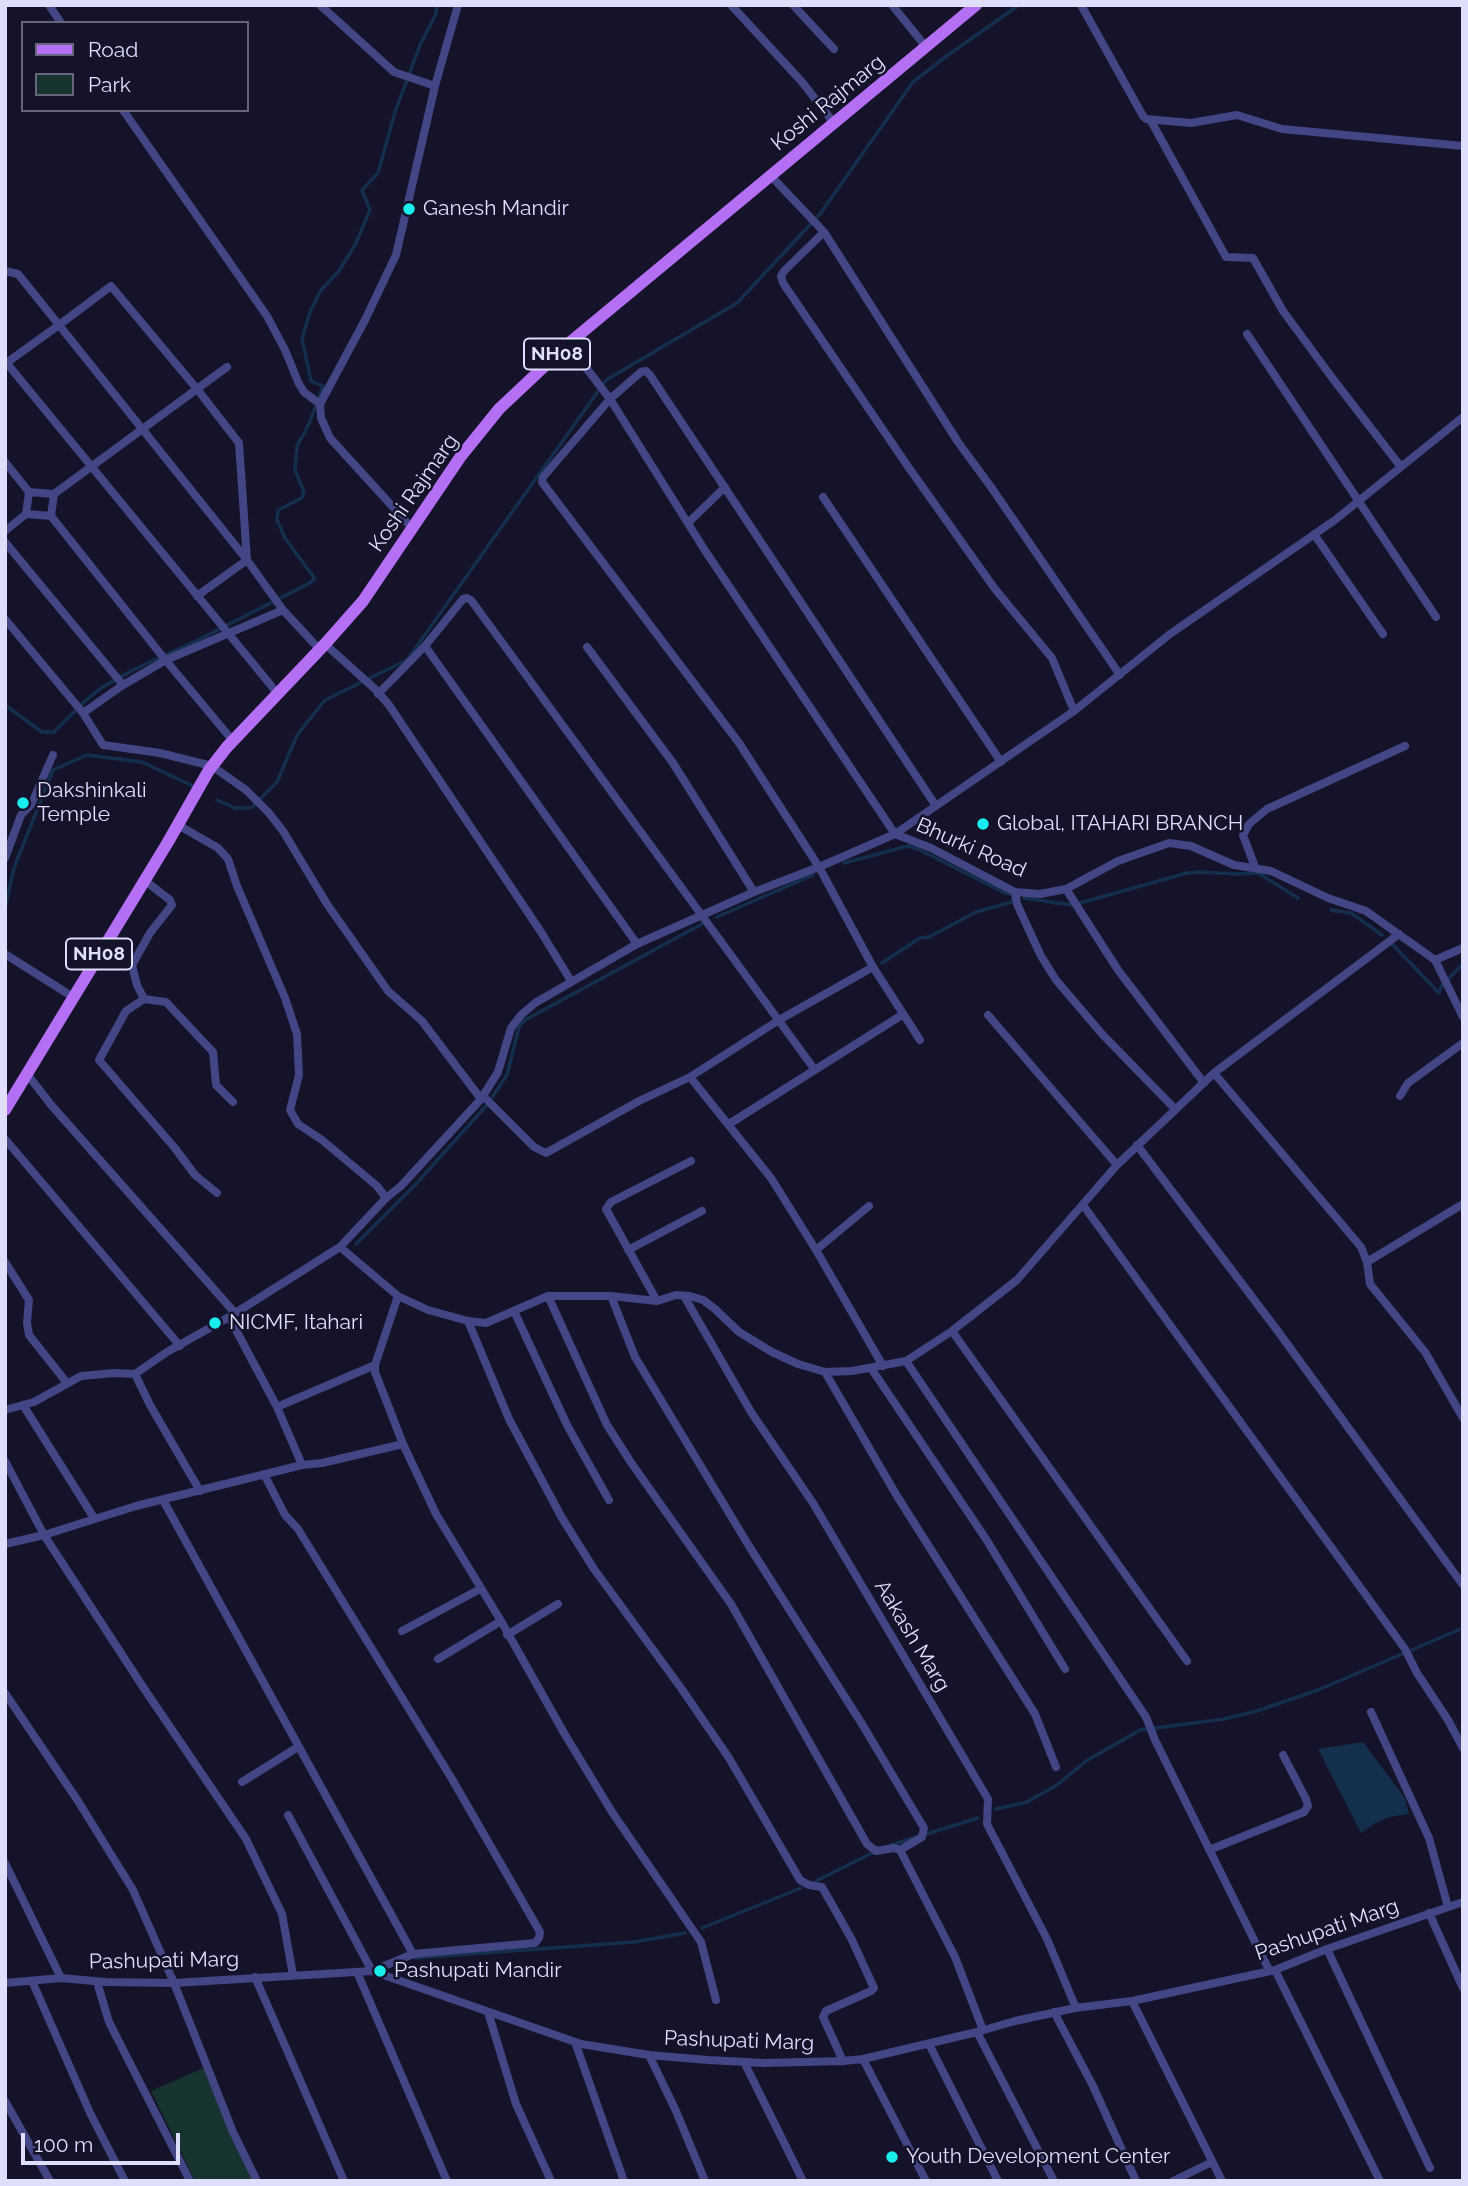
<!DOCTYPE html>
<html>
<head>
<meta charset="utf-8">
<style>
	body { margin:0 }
	#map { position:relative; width:1468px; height:2186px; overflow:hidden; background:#15132a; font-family:Raleway,sans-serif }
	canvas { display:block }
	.frame { position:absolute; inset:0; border:7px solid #dfdffc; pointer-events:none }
	.legend { position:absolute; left:21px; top:21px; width:228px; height:91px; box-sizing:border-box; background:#15132a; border:2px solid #66657e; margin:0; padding:9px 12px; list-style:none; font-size:21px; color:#dfdffc }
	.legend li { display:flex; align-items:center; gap:14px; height:35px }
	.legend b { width:35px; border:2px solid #66657e }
	.scale { position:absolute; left:21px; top:2133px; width:159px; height:32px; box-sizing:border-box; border:4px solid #dfdffc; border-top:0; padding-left:9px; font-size:21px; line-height:24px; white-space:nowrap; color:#dfdffc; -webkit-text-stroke:5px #15132a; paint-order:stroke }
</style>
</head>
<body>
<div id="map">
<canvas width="1468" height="2186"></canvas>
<div class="frame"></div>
<ul class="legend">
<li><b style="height:9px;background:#b56ff4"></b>Road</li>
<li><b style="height:19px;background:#173330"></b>Park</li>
</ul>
<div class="scale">100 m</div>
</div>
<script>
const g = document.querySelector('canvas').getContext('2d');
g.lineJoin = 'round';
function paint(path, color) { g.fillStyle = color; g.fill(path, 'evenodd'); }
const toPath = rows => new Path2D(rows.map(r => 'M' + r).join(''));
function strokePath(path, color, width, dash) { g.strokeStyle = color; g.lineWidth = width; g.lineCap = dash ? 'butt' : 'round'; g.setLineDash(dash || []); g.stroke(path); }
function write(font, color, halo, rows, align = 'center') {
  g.font = font + ' Raleway,sans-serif'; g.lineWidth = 5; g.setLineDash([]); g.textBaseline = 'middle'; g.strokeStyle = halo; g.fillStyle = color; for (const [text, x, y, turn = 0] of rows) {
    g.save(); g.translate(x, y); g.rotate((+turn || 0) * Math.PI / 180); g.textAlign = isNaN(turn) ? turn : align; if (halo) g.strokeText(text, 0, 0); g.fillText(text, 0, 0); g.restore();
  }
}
paint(toPath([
	[203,2068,256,2181,195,2181,151,2091]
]), '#173330');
paint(toPath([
	[1363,1742,1405,1798,1409,1814,1389,1817,1374,1824,1361,1833,1318,1749]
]), '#142f4d');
strokePath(toPath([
	[5,705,42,732,54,732,86,700,101,688,133,670,196,641,308,584,315,579,285,538,277,520,278,510,302,498,304,492,295,470,297,446,309,424,323,386,311,381,302,339,310,312,321,290,339,271,355,245,370,210,362,190,378,173,395,112,420,45,436,14,437,5],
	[217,800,235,808,251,808,277,782,297,735,325,700,407,660,606,380,737,303,820,214,913,82,944,58,1019,5],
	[844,863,908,846,918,849,1005,893,1014,895,1012,902,976,912,929,937,920,938,882,963],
	[1024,898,1071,905],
	[1080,903,1187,873,1200,872,1239,874,1258,873,1298,898],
	[5,908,14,868,53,770,87,755,142,762,195,787],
	[1331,910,1351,913,1382,935],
	[717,917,813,875],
	[1392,944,1439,993,1442,985,1463,964],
	[491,1099,507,1075,519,1027,525,1020,702,924],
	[356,1244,416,1184,486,1106],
	[996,1809,1027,1802,1057,1785,1086,1761,1140,1730,1224,1719,1257,1711,1318,1690,1463,1628],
	[891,1845,978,1818],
	[816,1881,874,1852],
	[702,1928,801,1888],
	[415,1958,634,1942,685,1933]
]), '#142f4d', 3.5);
strokePath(toPath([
	[49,5,61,23],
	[320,5,394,72,435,86],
	[731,5,802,82,834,123],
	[793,5,834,49],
	[892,5,926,47],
	[1081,5,1143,116,1146,119,1191,123,1237,115,1282,129,1463,146],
	[123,110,267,316,285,350,299,384,304,392,320,404],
	[1151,121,1226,257,1253,258,1283,311,1333,379,1401,467],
	[770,175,824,232,958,442,991,487,1120,675],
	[824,232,784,271,781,276,783,283,909,468,995,589,1052,658,1074,711],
	[5,271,18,274,59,325,5,364],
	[1247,334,1436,617],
	[568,344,610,399,704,549,895,834,931,848,1015,892,1040,894,1066,889,1118,861,1169,843,1191,846,1234,865,1271,871,1328,898,1366,911,1435,960,1463,1017],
	[5,361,278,694],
	[5,462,29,492,54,494,197,389,239,443,247,560,283,610,320,650],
	[29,492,26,514,51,516,54,494],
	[823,497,1001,762],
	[51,516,163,657,233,741],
	[688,523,725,487],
	[412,528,330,438,321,418,320,404,365,320,396,255,435,86,458,5],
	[5,531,26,514],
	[1314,534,1383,634],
	[5,542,123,685],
	[197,596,247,560,59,325,111,286,197,389,227,367],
	[5,619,83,713,123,685,166,660,283,610],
	[325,644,375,689,389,705,541,932,571,981],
	[425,646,637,944],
	[587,647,673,763,754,892],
	[378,694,425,646,463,599,467,598,471,600,815,1070],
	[83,713,103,745,160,753,212,766,246,790,268,812,283,831,327,904,388,991,422,1021,481,1099],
	[178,825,218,848,228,859,237,886,285,998,297,1034,299,1075,290,1110,298,1124,322,1140,377,1186,386,1198],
	[5,858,21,815,31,805,53,755],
	[1255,867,1243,835,1249,824,1267,809,1405,746],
	[144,880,170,900,172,905,150,933,132,965,137,985,144,999,166,1002,213,1052,216,1085,233,1102],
	[1066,889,1118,970,1204,1083],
	[1015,892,1017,904,1041,956,1056,980,1102,1034,1175,1109],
	[5,954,73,997],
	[1435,960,1463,948],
	[144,999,126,1011,99,1060,174,1147,195,1175,217,1193],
	[988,1015,1117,1165],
	[920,1040,873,967,819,867,739,743,542,482,543,477,610,399,641,372,646,371,650,375,936,806],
	[1214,1073,1361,1247,1367,1262,1370,1284,1425,1352,1463,1418],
	[27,1074,52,1106,235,1313],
	[690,1077,779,1020,873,967],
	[483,1096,534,1147,546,1153,639,1101,690,1077,771,1178,816,1250,883,1366],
	[1400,1096,1408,1083,1463,1043],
	[729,1124,902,1015],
	[5,1139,180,1346],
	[1137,1145,1277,1330,1463,1585],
	[1083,1205,1405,1649,1417,1673,1448,1720,1463,1748],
	[340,1247,398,1296,428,1310,468,1321,486,1323,548,1296,611,1296,657,1301,676,1295,690,1296,703,1300,715,1309,739,1332,772,1352,798,1364,825,1372,852,1371,906,1361,952,1331,1017,1280,1117,1165,1214,1073,1399,934],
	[628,1250,702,1211],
	[816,1250,869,1206],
	[5,1262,29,1300,27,1323,29,1335,67,1383],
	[1367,1262,1463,1204],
	[398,1296,375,1365,375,1372,403,1444,436,1514,501,1621,564,1733,612,1812,701,1942,716,2000],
	[548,1296,607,1425,632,1464,731,1604,867,1844,876,1851,894,1848,900,1850,955,1957,983,2030],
	[611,1296,635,1357,749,1546,862,1724,924,1828,922,1837,900,1850],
	[684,1296,751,1412,813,1503,988,1799,987,1824,1047,1939,1076,2008],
	[657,1301,606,1209,611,1202,691,1161],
	[514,1311,568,1427,609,1500],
	[229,1317,277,1407,302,1465],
	[468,1321,509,1419,562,1518,594,1569,681,1688,729,1758,800,1880,809,1885,822,1887,851,1938,874,1988,871,1991,826,2011,823,2017,843,2061],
	[952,1331,1187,1661],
	[906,1361,1146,1717,1155,1740,1269,1970],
	[871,1368,986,1539,1065,1669],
	[825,1372,897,1496,1035,1714,1056,1767],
	[135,1374,150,1405,200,1491],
	[23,1405,94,1518],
	[277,1407,375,1365],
	[5,1410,34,1402,81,1376,114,1373,135,1374,167,1352,229,1317,340,1247,386,1198,401,1186,481,1099,498,1072,511,1028,521,1015,535,1003,637,944,754,892,819,867,895,834,1074,711,1170,634,1335,520,1463,417],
	[5,1461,44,1535,145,1690,246,1839,282,1914,293,1975],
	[265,1476,285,1515,298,1529,452,1779,540,1932,539,1938,535,1943,413,1954,372,1971,288,1815],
	[163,1500,413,1954],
	[5,1544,44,1535,136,1506,302,1465,322,1463,403,1444],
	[402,1631,480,1589],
	[507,1635,558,1604],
	[438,1659,501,1621],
	[5,1693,78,1801,133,1890,174,1983,233,2132,257,2181],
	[1371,1712,1429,1838,1448,1907],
	[242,1782,298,1747],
	[1209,1850,1304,1812,1308,1806,1306,1799,1283,1755],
	[5,1863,61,1978],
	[1429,1913,1463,1988],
	[1327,1949,1430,2168],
	[1275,1970,1380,2181],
	[357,1972,447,2181],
	[255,1977,344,2181],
	[32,1981,91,2115,125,2181],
	[97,1982,109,2022,190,2181],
	[5,1983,61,1978,105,1982,174,1983,372,1971,581,2044,649,2055,708,2060,764,2063,843,2061,863,2059,977,2032,1015,2021,1075,2008,1132,2001,1275,1970,1327,1949,1463,1902],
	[1132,2001,1222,2181],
	[488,2012,516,2104,551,2181],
	[1054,2012,1093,2086,1136,2181],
	[977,2032,1054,2181],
	[575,2042,624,2181],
	[929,2044,998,2181],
	[649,2055,676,2111,705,2181],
	[863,2059,926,2181],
	[744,2062,803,2181],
	[5,2101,50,2181],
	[1173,2181,1212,2162]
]), '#424685', 8);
strokePath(toPath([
	[5,1110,168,842,209,770,227,747,325,644,363,601,461,456,499,409,568,344,976,5]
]), '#b56ff4', 12);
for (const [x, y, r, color] of [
	[409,209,7,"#1aeded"],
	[23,803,7,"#1aeded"],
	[983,824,7,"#1aeded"],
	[215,1323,7,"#1aeded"],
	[380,1971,7,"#1aeded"],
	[892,2157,7,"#1aeded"]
]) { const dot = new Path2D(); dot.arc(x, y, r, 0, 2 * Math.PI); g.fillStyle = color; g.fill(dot); strokePath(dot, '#15132a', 2.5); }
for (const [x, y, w] of [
	[557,354,66],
	[99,954,66]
]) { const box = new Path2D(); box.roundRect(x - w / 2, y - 15.5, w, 31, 5); g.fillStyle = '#15132a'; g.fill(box); strokePath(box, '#dfdffc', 2); }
write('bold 19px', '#dfdffc', null, [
	["NH08",557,354],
	["NH08",99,954]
]);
write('21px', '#dfdffc', '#15132a', [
	["Koshi Rajmarg",828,103,-39],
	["Koshi Rajmarg",414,493,-55],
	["Bhurki Road",971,848,24],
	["Aakash Marg",912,1636,59],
	["Pashupati Marg",1327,1930,-19],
	["Pashupati Marg",164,1961,-1],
	["Pashupati Marg",739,2041,2]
]);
write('21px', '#dfdffc', '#15132a', [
	["Ganesh Mandir",423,209],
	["Dakshinkali",37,791],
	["Temple",37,815],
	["Global, ITAHARI BRANCH",997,824],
	["NICMF, Itahari",229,1323],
	["Pashupati Mandir",394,1971],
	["Youth Development Center",906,2157]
], 'left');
</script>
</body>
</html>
